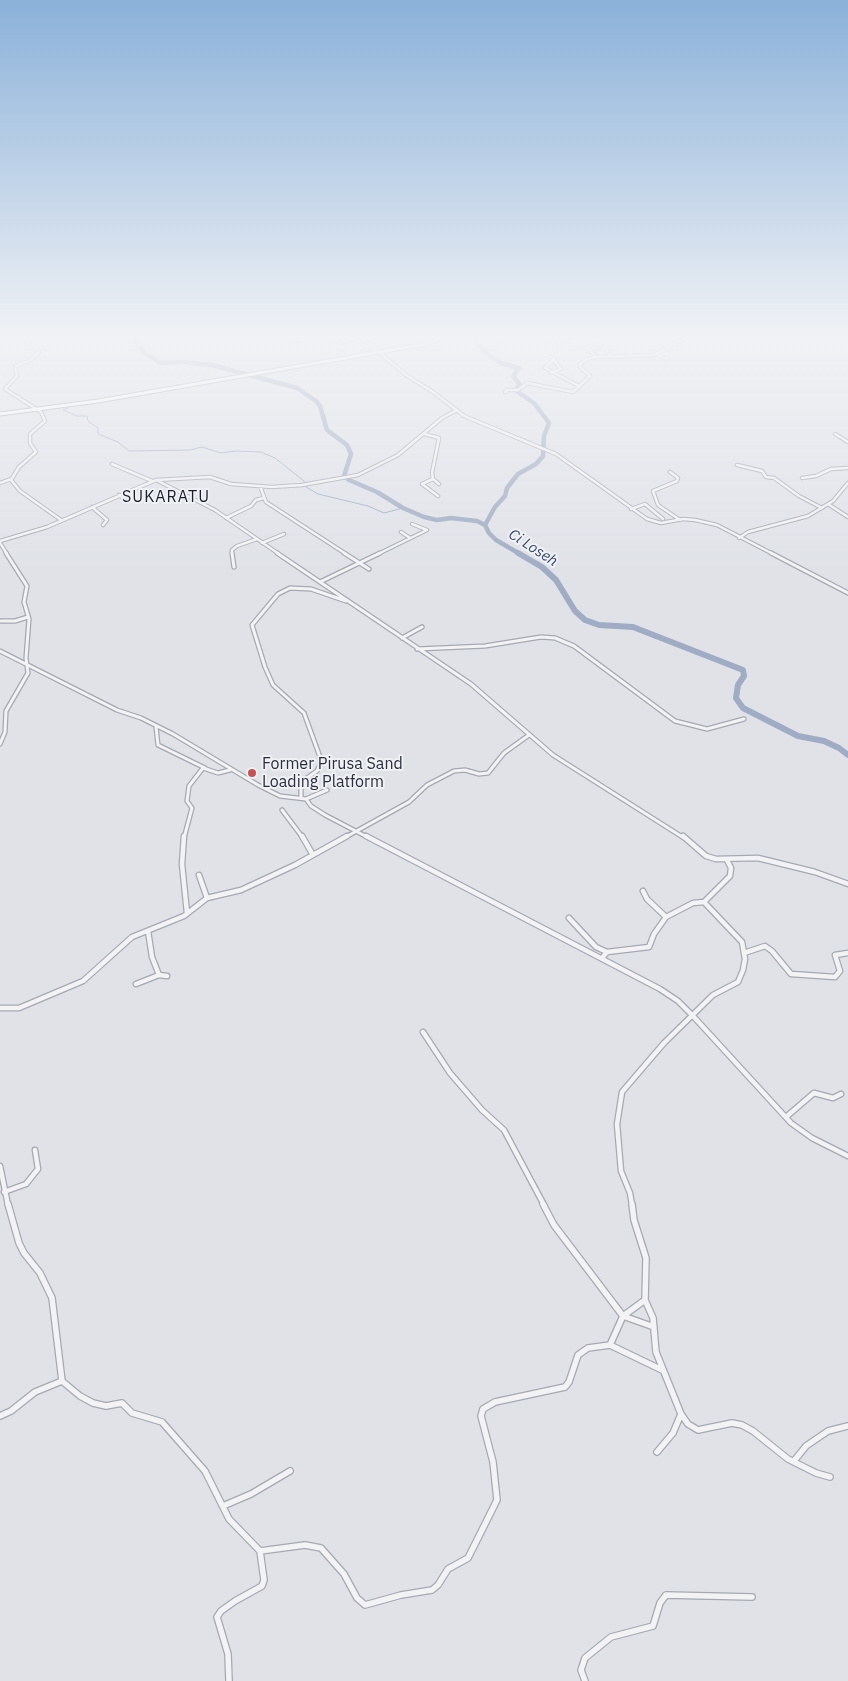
<!DOCTYPE html>
<html>
<head>
<meta charset="utf-8">
<style>
	body { margin:0 }
	canvas { display:block; background:#e0e2e8 }
</style>
</head>
<body>
<canvas width="848" height="1681"></canvas>
<script>
const g = document.querySelector('canvas').getContext('2d');
g.lineJoin = 'round';
const toPath = rows => new Path2D(rows.map(r => 'M' + r).join(''));
function strokePath(path, color, width, dash) { g.strokeStyle = color; g.lineWidth = width; g.lineCap = dash ? 'butt' : 'round'; g.setLineDash(dash || []); g.stroke(path); }
function write(font, color, halo, rows, align = 'center') {
  g.font = font + ' "IBM Plex Sans",sans-serif'; g.lineWidth = 4; g.setLineDash([]); g.textBaseline = 'middle'; g.strokeStyle = halo; g.fillStyle = color; for (const [text, x, y, turn = 0] of rows) {
    g.save(); g.translate(x, y); g.rotate((+turn || 0) * Math.PI / 180); g.textAlign = isNaN(turn) ? turn : align; if (halo) g.strokeText(text, 0, 0); g.fillText(text, 0, 0); g.restore();
  }
}
strokePath(toPath([
	[68,408,63,410,77,416,87,416,88,421,98,428,98,434,118,442,129,451,190,450,202,447,221,453,236,451,261,452,275,458,304,481,306,487,318,494,368,506,384,513,403,508]
]), '#a0acc3', 1);
strokePath(toPath([
	[130,335,145,353,160,363,181,362,212,365,297,388,316,401,320,406,327,430,347,445,351,454,344,476,349,480,377,492,403,508,424,517,437,520,451,518,477,521,485,525,489,533,496,540,520,554],
	[469,335,490,356,501,363,519,368,513,376,520,385,515,390,534,403,549,423,544,436,543,456,536,464,518,474,507,488,505,496,495,507,485,525]
]), '#a0acc3', 4.5);
strokePath(toPath([
	[518,553,542,567,556,580,575,611,585,620,599,625,633,627,743,670,744,676,738,685,736,698,743,708,798,736,824,741,839,748,848,755]
]), '#a0acc3', 6);
const minorFar3 = toPath([
	[34,335,36,338,32,344,39,352,29,361,15,366,17,376,5,389,41,412,45,421,30,434,30,443,36,452,19,467,11,480,20,491,61,520],
	[325,335,328,337,342,335],
	[359,335,406,375,433,392,464,416,556,454,647,519,661,523,683,519,695,520,717,525,773,554],
	[484,335,485,337,499,339,514,335],
	[528,335,535,337,538,335],
	[548,335,556,346],
	[558,335,590,350,596,357,654,355,691,335],
	[332,336,340,343,361,337],
	[295,341,316,337,322,340,329,337],
	[599,345,607,350,611,357],
	[656,354,667,359],
	[551,357,561,369,551,373],
	[554,359,545,368,579,386],
	[505,392,507,390,518,390,527,383,573,392,590,376,580,367,580,364,587,359,596,357],
	[425,434,439,438,432,473,433,479,439,484],
	[835,434,848,442],
	[112,464,152,481],
	[737,465,762,471,766,477,774,478,799,496,822,508],
	[670,472,678,478,677,481,653,491,658,505,680,520],
	[802,478,816,476,831,469,848,468],
	[433,479,422,484,438,496],
	[156,480,215,510,279,554],
	[0,483,11,479],
	[260,486,266,502,346,554],
	[119,495,126,500],
	[828,504,848,517],
	[92,507,107,520,103,525],
	[631,509,645,504,663,519],
	[226,518,251,506,256,500,264,498],
	[401,532,410,538],
	[739,538,748,532,808,516,833,501,848,483],
	[0,541,47,527,156,480,210,477,231,484,272,487,302,485,358,475,398,455,442,418,457,410],
	[0,543,7,554],
	[262,543,284,534],
	[232,554,232,550,237,546,257,539],
	[378,554,427,530,412,524]
]);
const minorFar2 = toPath([
	[232,553,234,567],
	[277,553,471,684,553,755,684,838],
	[344,553,369,569],
	[771,553,848,593],
	[320,582,380,553],
	[1,621,15,621,28,617],
	[402,638,422,627],
	[417,649,485,646,541,637,555,638,574,646,675,721,707,729,744,719],
	[0,651,117,710,141,718,173,734,258,785,280,796,306,799,311,806,325,815,369,838],
	[156,727,158,745,205,768],
	[0,744,5,732,6,711,28,673,26,658,29,619,24,602,27,586,6,553],
	[301,798,301,782,317,771,320,765,320,757,304,713,273,685,265,667,252,625,278,594,290,588,311,589,346,601],
	[306,799,327,790],
	[282,810,303,838],
	[184,838,192,808,187,801,189,786,203,768,218,773,230,770],
	[344,838,409,802,427,785,454,771,465,770,479,774,488,773,504,753,529,735]
]);
const minorFar1 = toPath([
	[184,836,182,864,187,913],
	[302,836,313,855],
	[366,836,660,989,678,1001,693,1016,791,1123,812,1138,848,1156],
	[683,836,706,856,716,859,758,858,815,872,848,884],
	[199,875,207,898],
	[643,891,647,899,666,917],
	[569,918,596,947,607,952],
	[148,931,152,957,159,975],
	[744,953,765,946,772,951,791,974,835,977,840,971,835,955,848,953],
	[602,958,607,952,649,947,654,934,666,917,693,903,704,902],
	[136,984,159,975,167,976],
	[0,1008,19,1008,83,981,132,937,184,916,207,898,241,890,295,865,347,836],
	[423,1032,450,1073,482,1110,504,1130,544,1205],
	[786,1117,814,1093,833,1098,841,1094],
	[0,1166,8,1205],
	[4,1192,26,1184,38,1169,35,1150],
	[632,1205,630,1193,621,1171,617,1124,622,1092,664,1043,713,995,738,982,743,970,745,959,742,942,704,902,730,876,731,868,727,860]
]);
const minor = toPath([
	[8,1204,19,1243,24,1253,40,1273,52,1298,62,1381,80,1396,93,1403,106,1406,122,1403,132,1413,162,1422,205,1471,229,1519,260,1551,264,1580,262,1586,235,1601,221,1611,217,1617,228,1654,229,1681],
	[543,1204,554,1225,623,1316,654,1327],
	[632,1204,634,1220,646,1258,645,1300,653,1318,656,1352,681,1414,688,1424,698,1430,732,1423,742,1425,753,1431,788,1459,816,1473,830,1477],
	[610,1345,662,1370],
	[0,1416,11,1411,35,1392,62,1381],
	[657,1452,673,1433,681,1414],
	[794,1461,806,1446,828,1431,848,1426],
	[223,1506,251,1494,290,1471],
	[260,1551,305,1545,321,1548,344,1574,357,1598,365,1605,401,1595,432,1590,438,1585,448,1569,468,1558,497,1500,493,1462,481,1416,483,1409,495,1402,565,1387,569,1382,578,1355,588,1348,610,1345,623,1316,645,1300],
	[585,1681,581,1670,585,1658,611,1637,653,1626,660,1603,666,1595,752,1597]
]);
const major = toPath([
	[0,414,98,401,420,345,439,340,448,335]
]);
strokePath(minorFar3, '#a6a9b1', 4.5);
strokePath(minorFar2, '#a6a9b1', 5.5);
strokePath(minorFar1, '#a6a9b1', 7);
strokePath(minor, '#a6a9b1', 8);
strokePath(major, '#a1a6b2', 5);
strokePath(minorFar3, '#f3f3f6', 2.5);
strokePath(minorFar2, '#f3f3f6', 3);
strokePath(minorFar1, '#f3f3f6', 4.5);
strokePath(minor, '#f3f3f6', 5.5);
strokePath(major, '#fff', 3);
const sky = g.createLinearGradient(0, 0, 0, 570);
sky.addColorStop(0, '#8bb1d9');
sky.addColorStop(0.59, '#f1f2f5');
sky.addColorStop(1, '#f1f2f500');
g.fillStyle = sky;
g.fillRect(0, 0, 848, 570);
for (const [x, y, r, color] of [
	[252,773,5,"#be5455"]
]) { const dot = new Path2D(); dot.arc(x, y, r, 0, 2 * Math.PI); g.fillStyle = color; g.fill(dot); strokePath(dot, '#f0f1f5', 2); }
write('italic 15px', '#3a496c', '#f0f1f5', [
	["Ci Loseh",533,548,33]
]);
g.letterSpacing = '1px';
write('16px', '#1d202e', '#f0f1f5', [
	["SUKARATU",166,497]
]);
g.letterSpacing = '0px';
write('16px', '#2b2f3d', '#f0f1f5', [
	["Former Pirusa Sand",262,764],
	["Loading Platform",262,782]
], 'left');
</script>
</body>
</html>
